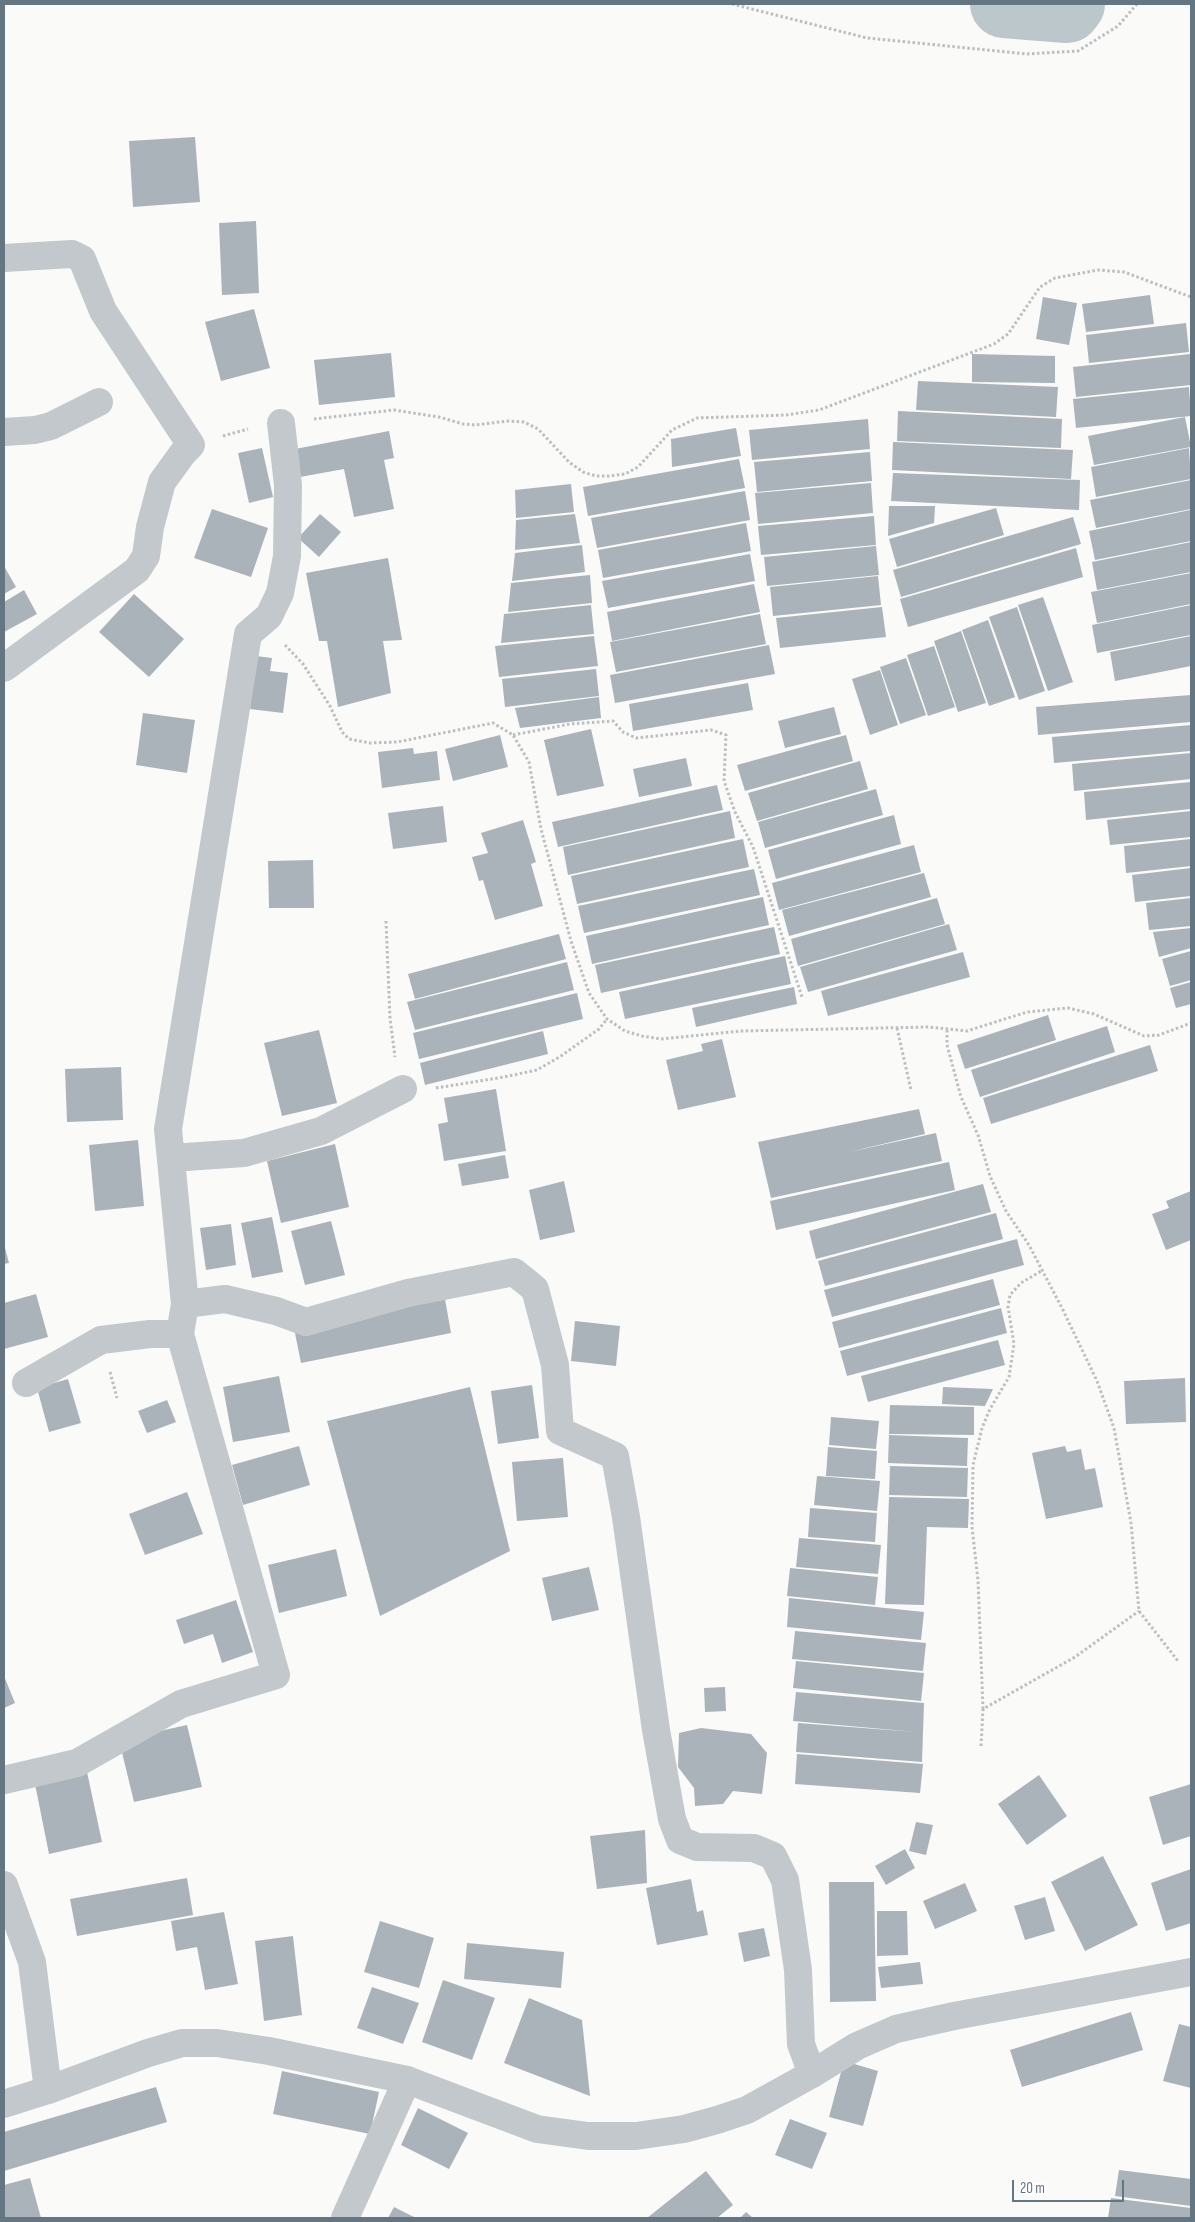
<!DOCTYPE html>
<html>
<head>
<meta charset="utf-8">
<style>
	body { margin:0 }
	#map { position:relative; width:1195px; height:2222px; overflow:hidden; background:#fafaf8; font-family:"Sofia Sans Condensed",sans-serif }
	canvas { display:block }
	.frame { position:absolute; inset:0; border:5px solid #657683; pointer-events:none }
	.scale { position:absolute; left:1012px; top:2180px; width:112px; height:22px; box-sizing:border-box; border:2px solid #657683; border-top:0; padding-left:6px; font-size:15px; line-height:18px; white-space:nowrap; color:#657683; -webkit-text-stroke:4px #fff; paint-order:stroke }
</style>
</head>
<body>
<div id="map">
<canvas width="1195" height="2222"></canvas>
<div class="frame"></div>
<div class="scale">20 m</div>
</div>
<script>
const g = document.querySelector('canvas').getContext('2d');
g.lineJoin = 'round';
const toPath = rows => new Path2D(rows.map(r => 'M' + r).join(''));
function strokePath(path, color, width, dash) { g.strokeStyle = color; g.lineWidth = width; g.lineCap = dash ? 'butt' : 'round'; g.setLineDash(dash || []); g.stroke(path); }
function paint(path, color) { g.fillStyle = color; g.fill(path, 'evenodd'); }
strokePath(toPath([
	[1004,4,1067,9,1071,4]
]), '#bbc7cb', 68);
paint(toPath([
	[195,137,200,202,133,207,129,141],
	[256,221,259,293,222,295,219,223],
	[1150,295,1154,324,1086,332,1082,304],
	[1043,297,1077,303,1069,345,1036,339],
	[254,309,270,368,221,381,205,322],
	[1186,323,1189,352,1089,363,1086,335],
	[391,353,395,397,319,405,314,360],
	[972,354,1055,356,1055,383,972,382],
	[1190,354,1191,385,1076,397,1073,367],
	[918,381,1058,387,1056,417,916,410],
	[1189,387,1191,416,1076,428,1073,399],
	[898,411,1062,419,1061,448,897,441],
	[1185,417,1191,447,1094,465,1088,436],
	[868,419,870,449,752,460,749,430],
	[736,428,741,456,672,467,671,439],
	[389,431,394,458,384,460,394,509,354,517,344,469,300,477,295,449],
	[893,442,1073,450,1071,479,892,470],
	[262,448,273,497,249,503,238,453],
	[1189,448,1191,479,1096,497,1091,467],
	[870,452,872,481,757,492,754,462],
	[739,459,745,488,588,516,583,487],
	[893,473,1080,480,1079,510,891,501],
	[1191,480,1191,509,1096,528,1090,500],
	[871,483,873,513,758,524,755,493],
	[571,484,574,512,516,518,515,490],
	[745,491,750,520,597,548,591,518],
	[889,506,935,506,934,523,888,536],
	[996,508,1004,535,897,567,889,539],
	[212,509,268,528,251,577,194,558],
	[1190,510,1191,541,1095,560,1089,531],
	[320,514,341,532,319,557,298,538],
	[575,514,580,543,515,550,516,520],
	[874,516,876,545,761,555,758,526],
	[1073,517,1081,544,901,597,893,570],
	[746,523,751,551,603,578,598,550],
	[1191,542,1191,572,1097,590,1092,562],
	[582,545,585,572,512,581,515,553],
	[876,546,879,575,767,586,764,557],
	[1076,548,1083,577,908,627,900,599],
	[750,554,755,581,608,608,602,581],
	[388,558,402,640,383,641,391,693,338,707,327,641,319,641,306,573],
	[4,566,16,587,4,594],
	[1191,573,1191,604,1097,623,1091,592],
	[590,575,592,603,508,612,511,583],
	[878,576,881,605,773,616,770,587],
	[754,584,760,612,612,641,607,612],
	[24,590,37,614,4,632,4,602],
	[134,594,184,639,149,677,99,632],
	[1043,597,1073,682,1048,691,1018,605],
	[591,605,594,634,501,643,504,614],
	[1191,605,1191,635,1097,653,1092,625],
	[882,607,886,637,780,648,776,618],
	[1017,607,1045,691,1019,700,989,617],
	[760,614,766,644,616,672,610,642],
	[988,620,1015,697,989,706,962,630],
	[961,631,986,703,958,712,934,641],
	[594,636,598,666,499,677,495,646],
	[1191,636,1191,666,1115,681,1110,652],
	[769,645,775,674,615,703,610,675],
	[934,646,955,707,928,716,907,655],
	[256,656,272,658,270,671,288,673,283,713,250,709],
	[906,658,926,715,900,724,880,667],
	[596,669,599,696,505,707,502,679],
	[880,670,898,725,870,735,852,679],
	[748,683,753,710,633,731,629,704],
	[1191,695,1191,722,1038,735,1036,707],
	[599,697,601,718,520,728,515,708],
	[834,707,841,734,785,748,778,721],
	[143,713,195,720,187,773,136,765],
	[1191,725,1191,751,1054,763,1052,737],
	[591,729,604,786,557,796,544,740],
	[500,735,508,767,453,781,445,749],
	[846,735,853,761,745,791,737,765],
	[413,748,414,754,437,751,440,780,382,788,378,752],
	[1191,753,1191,779,1074,791,1072,764],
	[686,758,692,786,639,797,633,769],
	[860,761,868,789,757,821,748,793],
	[1191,782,1191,809,1086,820,1084,792],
	[717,785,723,810,558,847,552,822],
	[876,789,883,815,765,848,758,822],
	[443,806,447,842,393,849,388,813],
	[730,811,735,838,568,875,563,847],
	[1191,811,1191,837,1110,845,1107,820],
	[894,815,901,844,776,879,768,850],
	[523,820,536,862,531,864,543,906,495,920,483,880,479,881,472,857,488,853,481,833],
	[743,839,749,867,577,904,571,876],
	[1191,839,1191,866,1126,873,1124,846],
	[914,845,921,872,779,910,772,883],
	[313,860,314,908,269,908,268,861],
	[1191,868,1191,896,1135,902,1132,875],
	[754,869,760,895,584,933,578,906],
	[924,873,931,897,789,936,782,910],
	[763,897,769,925,592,964,586,936],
	[937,898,945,924,798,966,791,939],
	[1191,898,1191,926,1149,930,1146,903],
	[949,924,957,950,808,992,800,967],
	[774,927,780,954,601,993,595,965],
	[1191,928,1191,948,1159,957,1153,932],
	[559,934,566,959,415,999,408,974],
	[1191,951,1191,980,1170,986,1162,959],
	[963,952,970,977,828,1016,821,991],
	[785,956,791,984,625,1019,619,992],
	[567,962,574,990,415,1030,407,1002],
	[1191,982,1191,1004,1176,1008,1170,988],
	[794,987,797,1004,696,1027,692,1008],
	[577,993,583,1019,419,1059,413,1033],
	[1048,1015,1056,1040,965,1069,957,1045],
	[1107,1026,1115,1052,980,1097,971,1070],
	[319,1030,337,1103,282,1116,264,1043],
	[543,1031,548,1054,425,1085,420,1063],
	[722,1039,736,1097,678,1110,666,1060,703,1051,701,1044],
	[1150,1045,1158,1071,991,1124,983,1098],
	[121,1067,123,1120,67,1122,65,1069],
	[496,1089,506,1151,444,1161,438,1124,448,1122,444,1098],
	[919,1109,925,1134,849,1152,936,1133,942,1161,771,1198,758,1142],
	[138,1140,144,1206,95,1211,89,1145],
	[335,1144,349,1207,281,1223,267,1161],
	[505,1155,509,1178,462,1186,458,1164],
	[949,1162,955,1190,776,1230,770,1201],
	[564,1181,575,1232,540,1240,529,1190],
	[983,1184,991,1212,816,1259,809,1231],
	[1191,1191,1191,1240,1166,1250,1152,1214,1169,1208,1166,1201],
	[996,1213,1003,1239,825,1286,818,1261],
	[272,1217,283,1272,252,1278,241,1223],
	[331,1221,345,1275,305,1285,291,1231],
	[231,1224,236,1265,206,1270,200,1228],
	[1017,1239,1024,1265,832,1317,824,1290],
	[4,1244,9,1263,4,1264],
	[993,1279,1000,1305,839,1348,832,1322],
	[36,1294,48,1337,4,1349,4,1303],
	[445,1299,451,1333,301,1363,294,1328],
	[1001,1308,1007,1333,847,1376,840,1351],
	[575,1321,620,1326,616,1366,571,1361],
	[998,1340,1005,1365,868,1402,861,1376],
	[279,1376,290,1432,233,1442,223,1387],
	[1185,1378,1186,1422,1126,1424,1124,1381],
	[68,1379,81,1423,49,1432,37,1388],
	[532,1385,539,1438,498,1444,491,1391],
	[470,1387,510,1551,380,1616,327,1421],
	[943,1387,993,1389,985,1406,942,1404],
	[167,1400,176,1422,147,1433,138,1411],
	[890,1405,974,1407,974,1435,889,1434],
	[831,1417,879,1421,876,1449,829,1445],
	[889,1435,968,1438,967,1466,888,1463],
	[299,1446,310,1485,243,1505,232,1465],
	[1065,1446,1067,1452,1081,1449,1085,1470,1095,1468,1103,1507,1046,1519,1032,1453],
	[828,1447,877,1451,875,1479,826,1476],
	[563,1458,568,1517,517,1521,512,1462],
	[890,1466,968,1468,967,1497,889,1495],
	[817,1476,880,1481,877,1511,814,1505],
	[187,1492,203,1534,145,1555,129,1514],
	[889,1497,969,1499,968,1528,927,1527,924,1605,885,1604],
	[810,1508,877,1513,875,1542,808,1537],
	[799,1538,881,1545,878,1574,796,1567],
	[336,1549,347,1596,279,1613,268,1565],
	[589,1567,599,1610,552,1621,542,1578],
	[790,1568,878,1577,875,1605,787,1596],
	[789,1598,924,1612,921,1640,787,1627],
	[236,1600,253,1652,222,1663,213,1634,184,1644,176,1620],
	[795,1631,926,1643,923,1671,792,1659],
	[796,1661,924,1673,921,1701,793,1688],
	[4,1676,15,1703,4,1708],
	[725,1687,726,1711,705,1712,704,1688],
	[796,1692,924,1703,922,1762,796,1752,798,1723,916,1732,793,1721],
	[187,1725,202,1787,134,1802,119,1740],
	[701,1728,751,1734,767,1753,762,1794,733,1791,723,1804,695,1806,694,1788,678,1767,679,1733],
	[797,1754,923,1764,920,1793,795,1784],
	[87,1772,102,1842,49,1854,35,1784],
	[1039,1775,1067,1816,1027,1845,998,1804],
	[1191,1784,1191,1836,1163,1845,1149,1797],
	[916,1822,933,1825,926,1855,909,1851],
	[645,1830,647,1883,597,1889,590,1836],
	[905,1849,915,1868,886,1885,875,1866],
	[1103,1856,1138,1925,1085,1951,1051,1882],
	[1191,1869,1191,1923,1166,1931,1151,1883],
	[187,1878,193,1915,77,1936,70,1899],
	[691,1879,697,1912,703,1910,708,1935,657,1945,646,1888],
	[829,1882,874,1882,876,2001,830,2002],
	[965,1883,977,1911,935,1929,923,1901],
	[1045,1897,1055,1931,1025,1940,1014,1906],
	[877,1911,907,1911,908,1955,877,1956],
	[224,1912,238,1984,205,1990,197,1947,176,1951,171,1921],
	[380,1921,434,1938,419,1988,364,1972],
	[764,1928,770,1956,744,1962,738,1933],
	[293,1936,302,2015,264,2021,255,1941],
	[467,1943,564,1952,561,1988,464,1979],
	[920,1962,923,1984,881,1988,878,1967],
	[443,1980,495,1998,472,2060,422,2042],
	[372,1987,419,2003,403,2044,357,2028],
	[529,1998,582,2020,590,2096,504,2063],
	[1131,2012,1143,2050,1022,2087,1010,2050],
	[1179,2024,1191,2027,1191,2088,1163,2081],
	[844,2061,878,2071,863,2126,829,2117],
	[282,2071,379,2092,370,2134,273,2114],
	[156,2087,167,2122,4,2171,4,2132],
	[418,2108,468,2133,449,2169,401,2145],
	[790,2119,827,2133,812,2169,775,2155],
	[1119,2170,1191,2179,1191,2206,1115,2196],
	[706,2171,733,2205,717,2218,647,2218],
	[30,2178,41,2218,4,2218,4,2185],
	[1111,2198,1191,2208,1191,2218,1108,2218],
	[394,2207,416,2218,388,2218],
	[746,2212,753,2218,740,2218]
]), '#aab3b9');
strokePath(toPath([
	[732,4,867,38,1026,54,1078,51,1118,26,1137,4],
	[314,419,394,410,439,417,463,424,475,425,508,421,524,422,538,429,569,462,583,472,596,476,609,476,625,474,638,467,672,430,697,418,786,415,819,410,994,344,1008,334,1040,287,1055,278,1098,270,1124,272,1191,297],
	[223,436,248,429],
	[285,645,303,664,330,706,342,732,349,739,370,743,397,742,493,723,513,735,529,762,541,829,571,941,589,993,607,1019,625,1031,642,1036,661,1039,740,1031,929,1027,967,1031,1027,1012,1068,1008,1094,1014,1144,1036,1159,1035,1191,1023],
	[513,735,570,724,613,721,623,732,636,738,711,730,726,735,724,781,735,812,753,847,802,997],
	[386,921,390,1018,395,1057],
	[897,1028,911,1090],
	[947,1030,947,1045,961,1097,978,1135,990,1176,1006,1211,1029,1245,1063,1310,1097,1381,1114,1428,1131,1523,1139,1611,1178,1661],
	[436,1088,504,1077,537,1070,561,1056,599,1029,607,1019],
	[110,1372,117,1398],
	[983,1709,978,1580,972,1527,973,1465,982,1428,990,1409,1009,1377,1014,1344,1008,1307,1010,1295,1021,1283,1043,1270],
	[981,1746,983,1709,1075,1657,1139,1611]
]), '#bbbfc2', 3, [2.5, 2.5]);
strokePath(toPath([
	[4,258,72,254,82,259,103,311,191,445,183,453,162,482,150,527,146,556,137,570,4,668],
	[4,432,35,430,51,426,99,402],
	[171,1158,244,1153,321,1131,403,1089],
	[185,1304,225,1299,276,1311,306,1322,408,1293,514,1272,535,1289,555,1365,560,1431,615,1456,626,1517,656,1730,672,1819,680,1840,697,1847,754,1848,773,1856,785,1880,798,1970,801,2044,812,2074],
	[26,1383,101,1340,150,1334,180,1334],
	[4,1780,77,1763,181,1704,276,1675,180,1334,185,1304,168,1129,248,634,269,616,280,593,287,556,288,485,281,423],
	[4,1885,32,1962,48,2090],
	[345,2218,407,2080]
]), '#c3c8cc', 28);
strokePath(toPath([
	[4,2104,48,2090,148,2053,182,2043,217,2043,269,2051,407,2080,537,2129,588,2136,636,2136,684,2129,717,2120,747,2110,812,2074,857,2046,896,2029,954,2016,1191,1972]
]), '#c3c8cc', 28);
</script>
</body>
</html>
